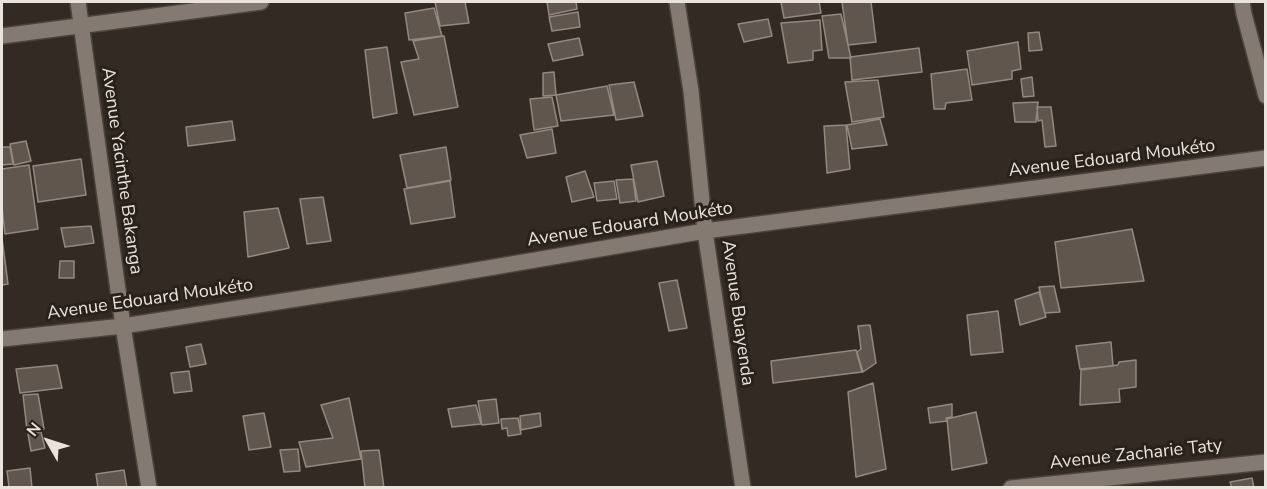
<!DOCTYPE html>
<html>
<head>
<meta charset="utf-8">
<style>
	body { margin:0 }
	#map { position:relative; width:1267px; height:489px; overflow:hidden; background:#332a23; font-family:"Nunito Sans",sans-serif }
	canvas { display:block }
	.frame { position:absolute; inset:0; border:3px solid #e9e3de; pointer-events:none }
	.north { position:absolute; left:18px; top:411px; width:60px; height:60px; -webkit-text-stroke:4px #29211a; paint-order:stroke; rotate:309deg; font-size:16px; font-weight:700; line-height:24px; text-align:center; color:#e9e3de }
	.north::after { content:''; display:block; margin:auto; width:21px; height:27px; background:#e9e3de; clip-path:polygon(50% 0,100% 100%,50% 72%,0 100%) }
</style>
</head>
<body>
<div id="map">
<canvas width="1267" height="489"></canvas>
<div class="frame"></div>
<div class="north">N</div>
</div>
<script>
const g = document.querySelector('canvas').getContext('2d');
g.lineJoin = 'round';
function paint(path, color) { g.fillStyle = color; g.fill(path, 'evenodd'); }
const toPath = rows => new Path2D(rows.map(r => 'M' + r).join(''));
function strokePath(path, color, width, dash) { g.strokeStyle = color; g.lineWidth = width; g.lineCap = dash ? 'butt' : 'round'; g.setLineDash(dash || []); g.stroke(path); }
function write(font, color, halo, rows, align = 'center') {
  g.font = font + ' "Nunito Sans",sans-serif'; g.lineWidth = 6; g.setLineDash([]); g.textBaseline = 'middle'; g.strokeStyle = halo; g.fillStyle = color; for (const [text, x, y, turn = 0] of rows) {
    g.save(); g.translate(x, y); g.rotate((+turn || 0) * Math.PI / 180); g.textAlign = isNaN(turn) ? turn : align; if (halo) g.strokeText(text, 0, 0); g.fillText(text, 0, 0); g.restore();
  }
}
const building = toPath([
	[435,2,465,2,469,23,440,26,435,2],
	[547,2,576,2,577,9,549,15,547,2],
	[781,2,819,2,821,13,784,18,781,2],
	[842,2,871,2,876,42,848,45,842,2],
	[434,8,442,36,409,40,405,13,434,8],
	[578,12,580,27,552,31,549,17,578,12],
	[841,14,851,58,829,58,822,16,841,14],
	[768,19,772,36,744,42,738,24,768,19],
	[820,20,822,50,813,51,813,60,788,63,781,23,820,20],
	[1039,32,1042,50,1029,51,1028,33,1039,32],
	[444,36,458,107,414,115,401,62,419,59,413,41,444,36],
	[579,38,583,55,553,61,548,44,579,38],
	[1018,42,1021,69,1012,71,1012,79,972,85,967,51,1018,42],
	[387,47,397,113,373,118,365,50,387,47],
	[919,48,922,72,852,80,850,57,919,48],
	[967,69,972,100,946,103,945,109,934,109,931,74,967,69],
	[554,72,556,95,543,96,543,73,554,72],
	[1032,77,1034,96,1023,97,1021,79,1032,77],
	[878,80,884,117,852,122,845,82,878,80],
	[634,82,643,116,616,120,609,85,634,82],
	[607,86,614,115,561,121,556,95,607,86],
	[552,97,558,126,534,130,530,99,552,97],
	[1038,102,1036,122,1015,122,1013,103,1038,102],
	[1037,107,1051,107,1056,146,1045,147,1042,120,1038,121,1037,107],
	[880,119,887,145,852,149,847,125,880,119],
	[232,121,235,140,188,146,186,127,232,121],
	[846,125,850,169,827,173,824,126,846,125],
	[552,129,556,153,527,158,520,135,552,129],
	[26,141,31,161,14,165,10,144,26,141],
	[2,147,10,147,13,164,2,165,2,147],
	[446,147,451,180,407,188,400,155,446,147],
	[81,159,86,195,38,202,33,166,81,159],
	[657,161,664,196,638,202,631,165,657,161],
	[29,165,38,229,5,234,2,208,2,169,29,165],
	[585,171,594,197,572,202,566,177,585,171],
	[633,179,636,201,620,203,616,180,633,179],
	[450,181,455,217,411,224,404,189,450,181],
	[614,181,617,199,597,201,594,183,614,181],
	[323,197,331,241,307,244,300,199,323,197],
	[278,208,289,248,248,257,244,212,278,208],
	[91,226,94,243,65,247,61,228,91,226],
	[1132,229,1144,281,1061,288,1055,242,1132,229],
	[2,238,8,284,2,285,2,238],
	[60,261,74,261,74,278,59,278,60,261],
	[677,280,687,328,669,331,659,283,677,280],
	[1054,286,1060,312,1045,313,1039,287,1054,286],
	[1039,292,1046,317,1020,325,1015,300,1039,292],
	[998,311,1003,352,971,355,967,315,998,311],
	[870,325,876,363,863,372,857,352,861,349,858,326,870,325],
	[1111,342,1113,366,1080,369,1076,346,1111,342],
	[201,344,206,364,190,367,186,347,201,344],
	[856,350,862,372,773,383,771,361,856,350],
	[1136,360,1136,387,1119,389,1120,402,1080,405,1081,370,1118,365,1119,362,1136,360],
	[57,365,62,388,20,393,16,369,57,365],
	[189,371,192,391,174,393,171,373,189,371],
	[873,383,886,469,856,477,848,392,873,383],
	[38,394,44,429,27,430,23,395,38,394],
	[349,398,361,459,306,467,299,442,333,438,321,405,349,398],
	[496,399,499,423,482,425,478,401,496,399],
	[952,404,952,417,946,418,947,421,930,423,928,408,952,404],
	[476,405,481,424,452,427,448,409,476,405],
	[976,412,987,463,952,470,947,419,976,412],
	[264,413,271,447,249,450,243,416,264,413],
	[540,413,541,426,521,430,520,416,540,413],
	[518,418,521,434,508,436,507,428,502,429,501,419,518,418],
	[41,432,45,448,31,451,28,434,41,432],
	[298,449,300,471,284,472,280,450,298,449],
	[379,450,384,488,365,488,361,451,379,450],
	[30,468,32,488,6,488,9,487,7,471,30,468],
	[124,470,127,488,98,488,96,474,124,470],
	[1252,478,1254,488,1232,488,1230,482,1252,478]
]);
paint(building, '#60564e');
strokePath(building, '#948980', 1.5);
const minor = toPath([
	[78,2,123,326,149,488],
	[677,2,691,91,705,231,743,488],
	[1242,2,1244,14,1266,96],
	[2,36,261,2],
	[2,339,123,326,412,281,705,231,1266,158],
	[1011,488,1266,462]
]);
strokePath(minor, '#4c453e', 18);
strokePath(minor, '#857a72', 15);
write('18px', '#e9e3de', '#29211a', [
	["Avenue Edouard Moukéto",1112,159,-7],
	["Avenue Yacinthe Bakanga",121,171,82],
	["Avenue Edouard Moukéto",630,225,-9],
	["Avenue Edouard Moukéto",150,300,-8],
	["Avenue Buayenda",737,313,82],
	["Avenue Zacharie Taty",1136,455,-6]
]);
</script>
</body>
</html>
